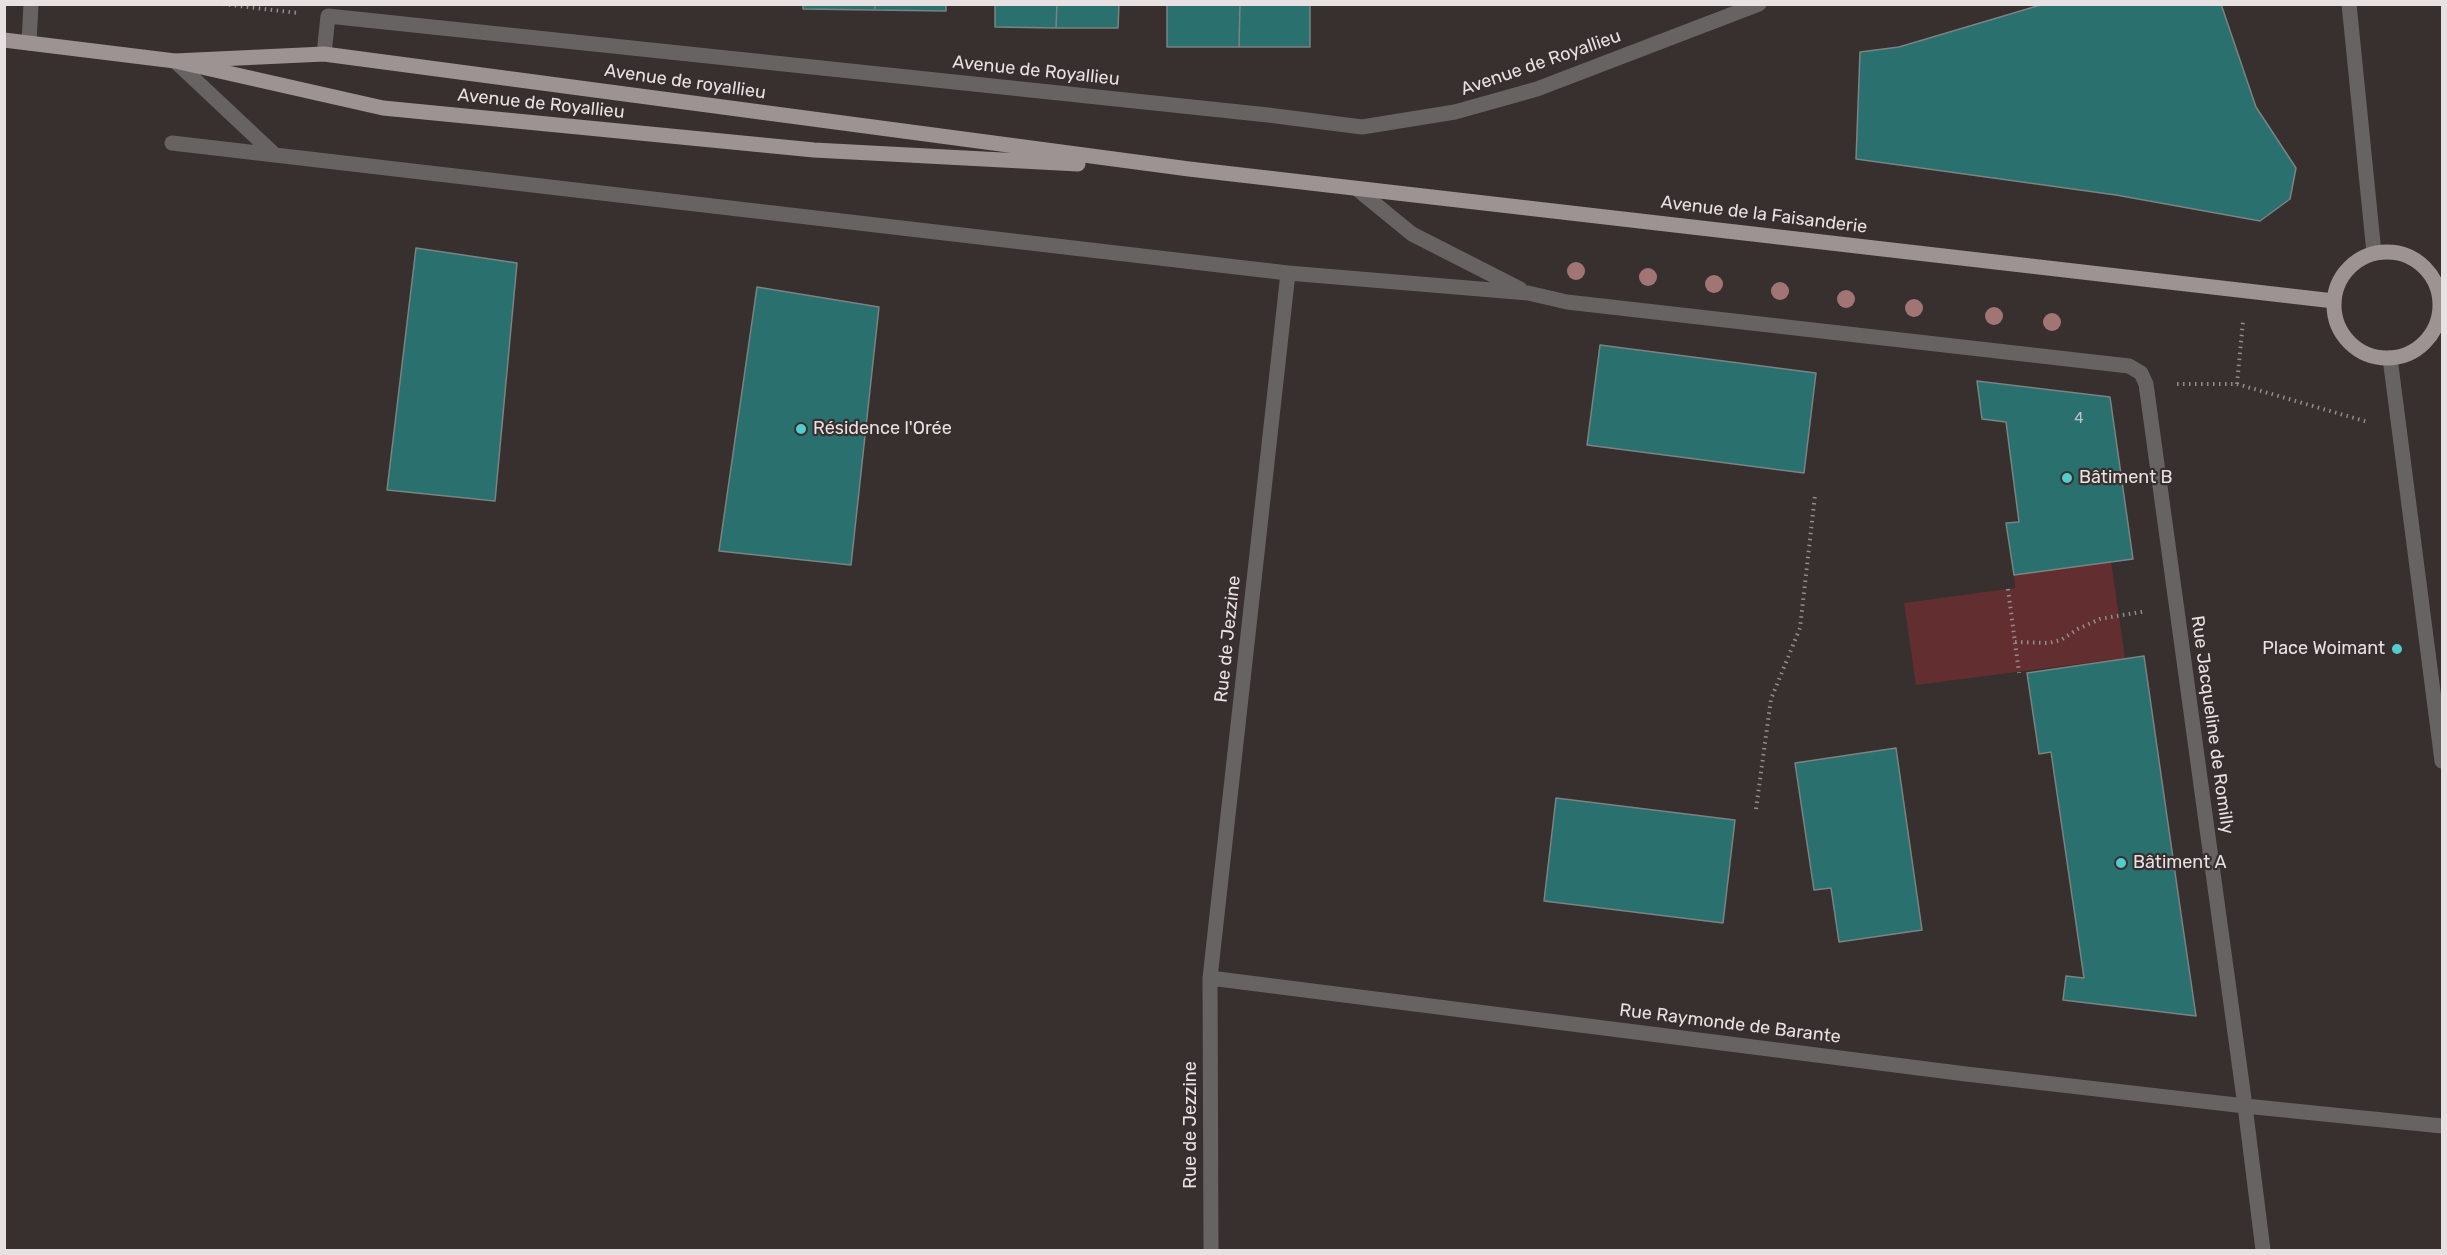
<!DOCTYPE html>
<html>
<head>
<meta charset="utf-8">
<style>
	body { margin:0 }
	#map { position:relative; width:2447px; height:1255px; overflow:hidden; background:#382f2f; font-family:Rubik,sans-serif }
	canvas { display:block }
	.frame { position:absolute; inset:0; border:6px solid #e7e1e1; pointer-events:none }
</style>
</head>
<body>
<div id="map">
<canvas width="2447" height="1255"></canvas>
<div class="frame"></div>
</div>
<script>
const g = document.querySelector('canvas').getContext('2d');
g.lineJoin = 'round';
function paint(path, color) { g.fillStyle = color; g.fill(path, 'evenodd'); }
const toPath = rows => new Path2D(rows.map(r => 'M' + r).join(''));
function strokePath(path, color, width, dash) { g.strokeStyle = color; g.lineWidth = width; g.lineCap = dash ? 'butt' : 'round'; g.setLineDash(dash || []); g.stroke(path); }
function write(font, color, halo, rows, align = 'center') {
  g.font = font + ' Rubik,sans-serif'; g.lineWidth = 4.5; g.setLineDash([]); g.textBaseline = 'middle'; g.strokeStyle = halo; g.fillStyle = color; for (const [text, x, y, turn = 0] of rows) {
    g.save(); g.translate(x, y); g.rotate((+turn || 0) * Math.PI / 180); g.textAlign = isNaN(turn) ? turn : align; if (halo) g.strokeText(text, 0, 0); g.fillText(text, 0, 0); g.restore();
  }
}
paint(toPath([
	[2111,561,2125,658,1916,685,1904,603,2015,588,2014,575]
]), '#632e2f');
const building = toPath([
	[803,4,875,4,875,10,803,9,803,4],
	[875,4,946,4,946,11,875,10,875,4],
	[995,4,1057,4,1056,28,995,27,995,4],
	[1057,4,1119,4,1118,28,1056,28,1057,4],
	[1167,4,1240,4,1239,47,1167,47,1167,4],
	[1240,4,1310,4,1310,47,1239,47,1240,4],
	[2044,4,2221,4,2256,107,2296,168,2290,199,2260,221,2116,195,1856,159,1860,52,1899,47,2044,4],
	[416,248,517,263,495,501,387,490,416,248],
	[757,287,879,307,851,565,719,551,757,287],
	[1600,345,1816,373,1804,473,1587,445,1600,345],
	[1977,381,2110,397,2133,559,2014,575,2006,523,2019,522,2006,422,1982,419,1977,381],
	[2144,656,2180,907,2196,1016,2063,1000,2066,976,2084,978,2051,752,2039,754,2027,673,2144,656],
	[1896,748,1922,930,1839,942,1831,888,1814,890,1795,763,1896,748],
	[1556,798,1735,820,1723,923,1544,901,1556,798]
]);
paint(building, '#2a706f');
strokePath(building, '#798483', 1.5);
strokePath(toPath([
	[223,4,298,13],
	[2177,384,2237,384,2368,422],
	[2237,384,2243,321],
	[2008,589,2019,673],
	[2015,642,2049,643,2061,640,2078,629,2100,619,2146,611],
	[1756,809,1771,699,1800,628,1815,495]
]), '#938c8c', 4, [1.5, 4.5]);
strokePath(toPath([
	[2349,4,2374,253],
	[29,43,31,4],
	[324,54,328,16,1268,115,1362,127,1455,112,1537,89,1759,4],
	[175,61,275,155],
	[172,143,1288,273],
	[1357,189,1412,234,1520,289],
	[2390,358,2442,761],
	[1210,978,1966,1074,2245,1106,2442,1126],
	[1211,1250,1210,978,1288,273,1528,293,1567,302,2129,366,2141,373,2146,384,2245,1106,2263,1250]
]), '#676363', 15);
strokePath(toPath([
	[4,40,175,61,383,108,814,150,1078,164],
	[175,61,324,54,1189,169,2334,301],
	'2334 305a53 53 0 1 1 106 0a53 53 0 1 1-106 0Z'
]), '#9c9392', 15);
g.fillStyle = '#a27575';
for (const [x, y] of [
	[1576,271],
	[1648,277],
	[1714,284],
	[1780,291],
	[1846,299],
	[1914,308],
	[1994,316],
	[2052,322]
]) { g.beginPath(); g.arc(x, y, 9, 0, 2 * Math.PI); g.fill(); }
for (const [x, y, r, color] of [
	[801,429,6,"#53cdcb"],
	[2067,478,6,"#53cdcb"],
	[2397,649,6,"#53cdcb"],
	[2121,863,6,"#53cdcb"]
]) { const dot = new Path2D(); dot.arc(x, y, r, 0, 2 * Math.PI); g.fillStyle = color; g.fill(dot); strokePath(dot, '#382f2f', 2); }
write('15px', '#b8c5c4', null, [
	["4",2079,419]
]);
write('18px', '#e7e1e1', '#382f2f', [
	["Avenue de Royallieu",1541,63,-19],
	["Avenue de Royallieu",1036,71,6],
	["Avenue de royallieu",685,82,8],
	["Avenue de Royallieu",541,104,6],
	["Avenue de la Faisanderie",1764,215,7],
	["Rue de Jezzine",1228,639,-84],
	["Rue Jacqueline de Romilly",2212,725,82],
	["Rue Raymonde de Barante",1730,1024,7],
	["Rue de Jezzine",1191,1125,-90]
]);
write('18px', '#e7e1e1', '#382f2f', [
	["Résidence l'Orée",813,429],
	["Bâtiment B",2079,478],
	["Place Woimant",2385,649,"right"],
	["Bâtiment A",2133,863]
], 'left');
</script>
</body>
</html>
